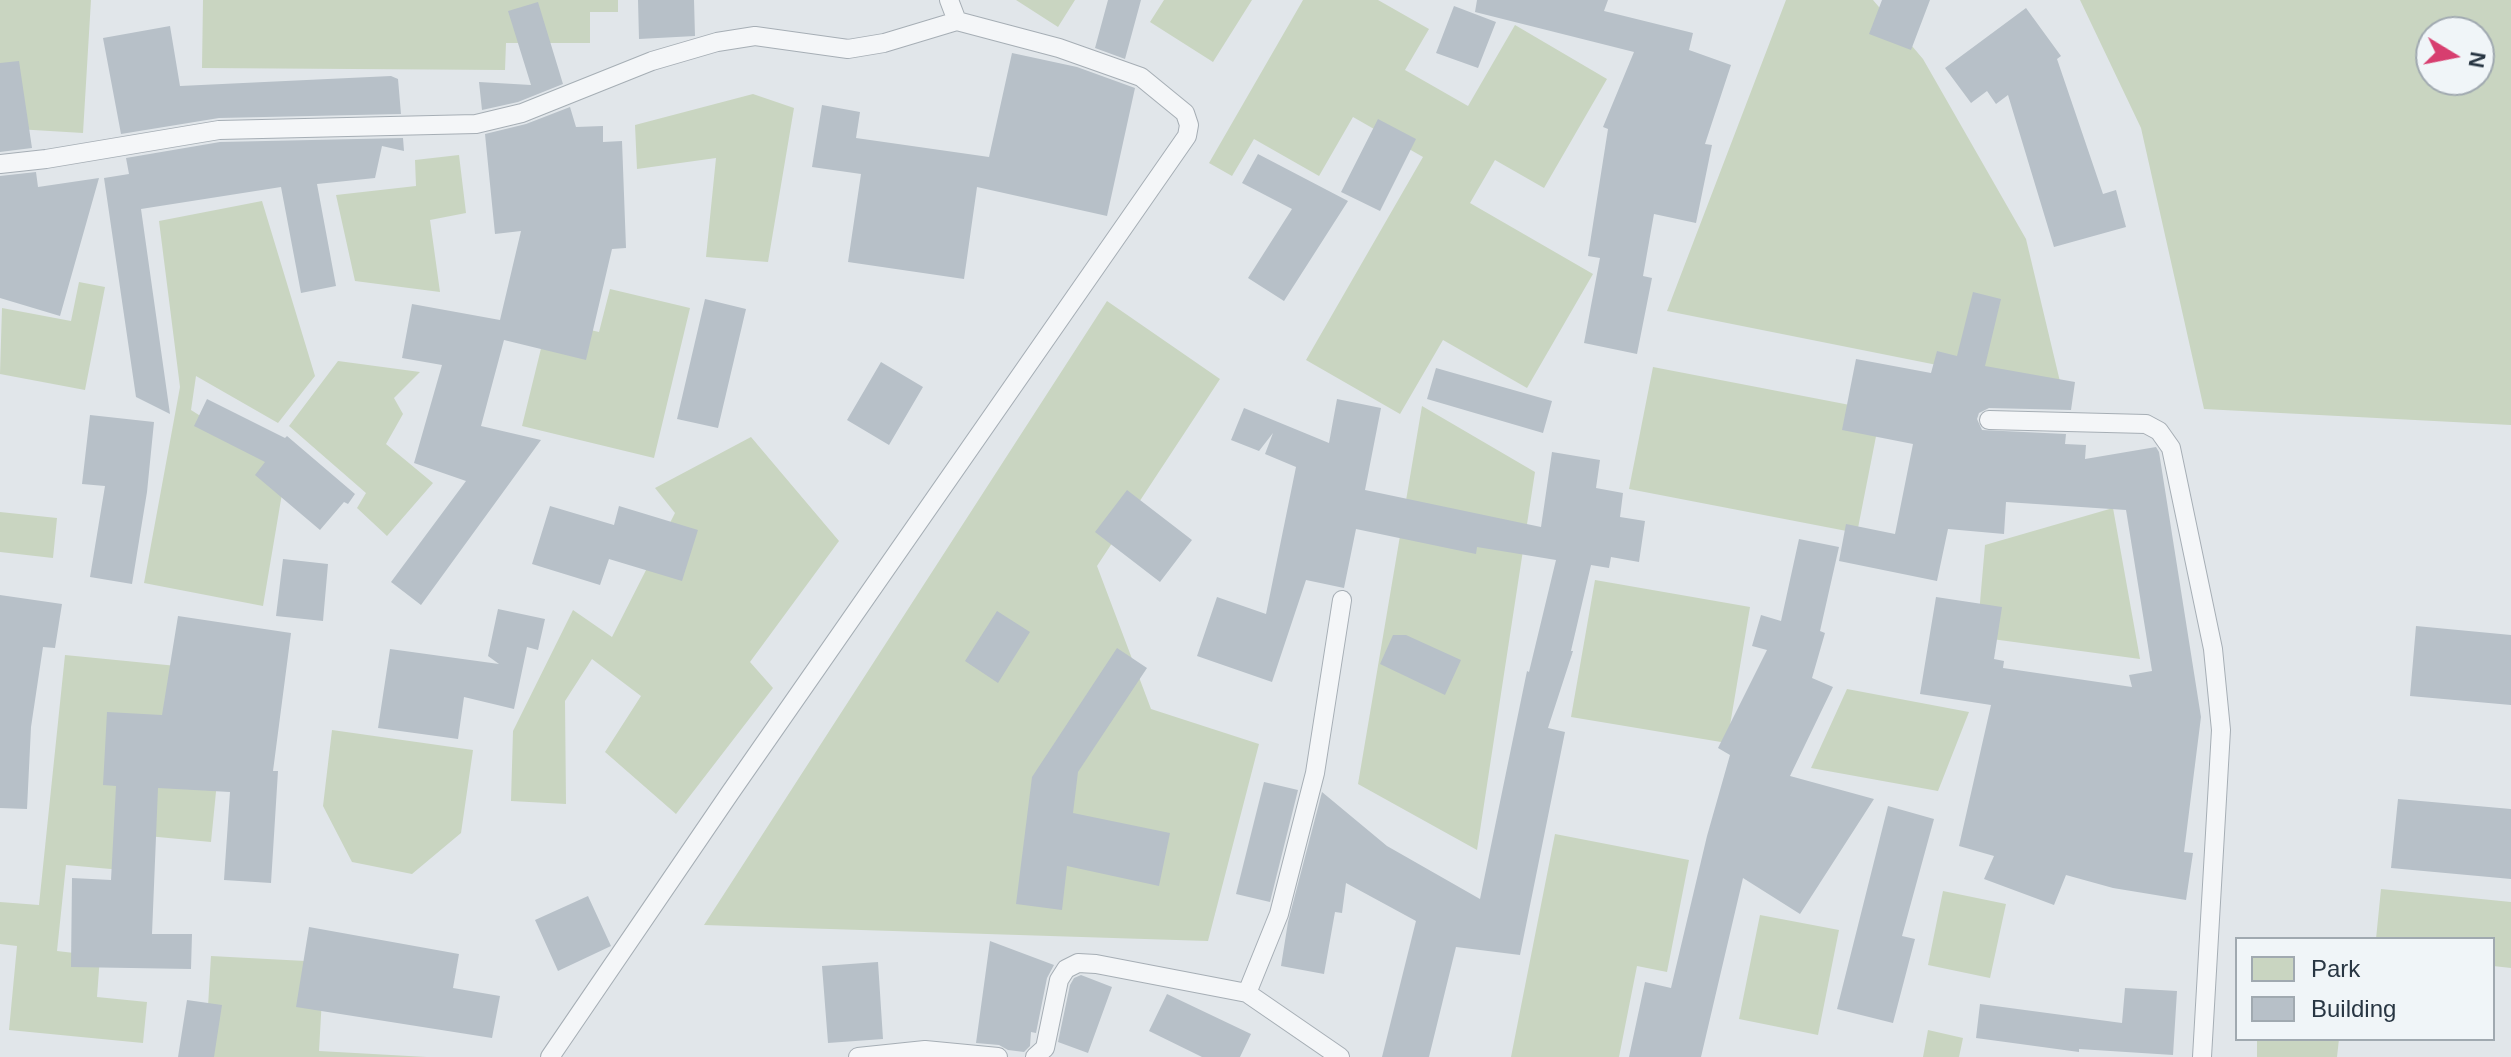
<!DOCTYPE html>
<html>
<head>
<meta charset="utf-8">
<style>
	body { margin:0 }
	#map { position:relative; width:2511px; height:1057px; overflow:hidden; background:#e1e6ea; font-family:Helvetica,sans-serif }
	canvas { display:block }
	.legend { position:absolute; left:2235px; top:937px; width:260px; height:104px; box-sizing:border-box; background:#f0f5f8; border:2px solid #a0a9b0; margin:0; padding:10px 14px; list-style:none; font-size:24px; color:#283643 }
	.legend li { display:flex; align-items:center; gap:16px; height:40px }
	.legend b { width:40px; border:2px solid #a0a9b0 }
	.north { position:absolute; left:2415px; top:16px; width:80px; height:80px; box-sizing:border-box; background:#f0f5f8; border:2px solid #a0a9b0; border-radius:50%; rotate:100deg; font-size:22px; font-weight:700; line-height:32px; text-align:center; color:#283643 }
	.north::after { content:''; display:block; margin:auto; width:28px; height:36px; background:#d73e6f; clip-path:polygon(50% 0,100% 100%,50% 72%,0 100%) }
</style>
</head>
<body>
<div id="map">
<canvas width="2511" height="1057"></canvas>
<ul class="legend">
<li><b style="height:22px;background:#c9d5c1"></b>Park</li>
<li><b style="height:22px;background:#b7c0c8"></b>Building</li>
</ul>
<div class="north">N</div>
</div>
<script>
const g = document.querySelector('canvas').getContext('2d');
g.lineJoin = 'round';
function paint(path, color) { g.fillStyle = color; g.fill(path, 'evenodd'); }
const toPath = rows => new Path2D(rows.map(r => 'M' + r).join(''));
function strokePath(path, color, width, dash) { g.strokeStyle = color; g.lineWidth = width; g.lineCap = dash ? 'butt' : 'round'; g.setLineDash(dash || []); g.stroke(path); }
paint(toPath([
	[0,0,91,0,83,133,0,128],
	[203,0,618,0,618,12,590,12,590,43,506,43,505,70,202,68],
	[1016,0,1075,0,1058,27],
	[1164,0,1252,0,1213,62,1150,22],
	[1303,0,1378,0,1429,29,1405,70,1468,106,1515,25,1607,79,1544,188,1495,160,1470,203,1593,274,1527,388,1443,340,1400,414,1306,360,1423,157,1353,117,1319,176,1254,139,1232,176,1209,163],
	[1786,0,1873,0,1923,59,2026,239,2062,390,1667,311],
	[2080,0,2511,0,2511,425,2204,409,2141,128],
	[2431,32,2479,32,2479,80,2431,80],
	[753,94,794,108,768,262,706,257,716,158,637,169,635,125],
	[459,155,466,213,430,220,440,292,355,281,336,195,416,186,415,160],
	[262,201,315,376,278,423,196,376,191,410,286,470,263,606,144,583,180,387,159,221],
	[79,282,105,287,85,390,0,374,2,308,71,321],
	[610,289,690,308,654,458,522,426,548,320,599,332],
	[1107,301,1220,379,1097,566,1151,709,1259,744,1208,941,704,925],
	[338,361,420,372,394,398,403,414,386,444,433,483,387,536,357,508,366,493,289,426],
	[1653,367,1881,411,1857,533,1629,489],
	[1422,406,1535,472,1477,850,1358,784],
	[751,437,839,541,750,662,773,688,676,814,605,752,641,696,592,659,565,701,566,804,511,801,513,731,573,610,612,637,675,513,655,488],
	[2113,508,2140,659,1977,637,1985,545],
	[0,512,57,518,53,558,0,552],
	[1595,580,1750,607,1727,743,1571,717],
	[65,655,228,671,211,842,126,834,122,870,66,865,57,951,100,956,97,997,147,1002,143,1043,9,1030,17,946,0,944,0,902,39,905],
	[1847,689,1969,712,1938,791,1811,768],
	[332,730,473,750,461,833,412,874,352,862,323,806],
	[1555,834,1689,860,1667,972,1637,966,1619,1057,1511,1057],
	[2381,889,2511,902,2511,968,2493,966,2493,939,2376,939],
	[1943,891,2006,904,1990,978,1928,965],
	[1760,915,1839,930,1818,1035,1739,1019],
	[211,956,324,962,319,1051,427,1057,205,1057],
	[1928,1030,1963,1038,1959,1057,1923,1057],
	[2257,1039,2339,1039,2337,1057,2257,1057]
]), '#c9d5c1');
paint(toPath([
	[638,0,694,0,695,36,639,39],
	[1108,0,1141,0,1125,59,1095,48],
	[1477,0,1608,0,1604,11,1693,33,1689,50,1731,65,1705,144,1712,145,1696,223,1654,214,1643,276,1652,278,1637,354,1584,343,1600,258,1588,256,1608,129,1603,127,1634,52,1475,12],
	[1882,0,1930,0,1911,50,1869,34],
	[538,2,563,84,518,102,482,110,479,82,531,85,508,11],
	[1454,6,1496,22,1478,68,1436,53],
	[2026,8,2061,56,2057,59,2103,194,2116,190,2126,227,2054,247,2008,95,1996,104,1987,91,1971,103,1945,68],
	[170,26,180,86,391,76,398,79,401,114,219,118,121,134,103,38],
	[1012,53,1077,67,1135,88,1107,216,977,187,964,279,848,262,861,174,812,167,822,105,860,112,856,138,989,157],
	[19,61,32,148,0,152,0,63],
	[570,107,576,127,603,126,603,142,622,141,626,248,612,249,586,360,504,340,481,426,541,440,421,605,391,582,466,481,414,463,442,365,402,358,412,304,500,320,521,231,495,234,485,134,526,124],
	[1378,119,1416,139,1380,211,1341,192],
	[403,138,404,151,382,146,375,178,317,184,336,286,301,293,281,187,141,209,170,414,136,397,104,178,129,174,126,158,220,142],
	[1258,154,1348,201,1284,301,1248,278,1292,209,1242,183],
	[36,172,38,187,99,178,60,316,0,298,0,176],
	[1973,292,2001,299,1985,366,2075,382,2071,410,1989,408,1979,413,1977,419,1982,430,2066,434,2065,444,2086,445,2085,459,2156,447,2159,452,2201,717,2184,852,2193,853,2186,900,2113,888,2066,875,2054,905,1984,879,1994,856,1959,846,1991,705,1920,694,1936,597,2002,607,1994,659,2004,661,2003,668,2132,687,2129,675,2152,671,2126,510,2006,502,2004,534,1948,529,1937,581,1839,561,1846,524,1895,534,1913,444,1842,430,1856,359,1931,373,1937,351,1957,356],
	[705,299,746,309,718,428,677,419],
	[881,362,923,387,889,445,847,420],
	[1436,368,1552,401,1543,433,1427,399],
	[207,399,285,438,287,436,355,494,348,504,344,502,320,530,255,475,265,462,194,426],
	[1337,399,1381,408,1365,490,1541,527,1552,452,1600,460,1596,488,1623,493,1620,517,1645,521,1639,562,1611,557,1609,568,1591,565,1571,651,1573,651,1548,728,1565,732,1520,955,1456,947,1429,1057,1382,1057,1416,921,1346,883,1342,913,1335,912,1324,974,1281,966,1288,922,1322,792,1387,846,1480,899,1527,671,1529,672,1556,560,1477,547,1476,554,1356,529,1344,588,1306,580,1272,682,1197,656,1217,597,1266,614,1296,467,1265,454,1273,433,1259,451,1231,440,1244,408,1329,443],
	[90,415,154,422,147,492,132,584,90,577,105,486,82,484],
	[1127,490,1192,540,1160,582,1095,532],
	[550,506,614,525,619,506,698,530,682,581,609,559,600,585,532,564],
	[1799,539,1839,547,1820,631,1825,633,1812,678,1833,687,1790,776,1874,799,1800,914,1743,878,1701,1057,1629,1057,1645,982,1671,988,1707,836,1730,755,1718,748,1767,650,1752,646,1761,615,1781,621],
	[283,559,328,564,323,621,276,616],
	[0,595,62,604,55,648,43,647,31,727,27,809,0,808],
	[498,609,545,619,538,650,527,647,514,709,464,697,458,739,378,728,390,649,499,664,488,656],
	[997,611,1030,632,998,683,965,661],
	[178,616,291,633,273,771,278,771,271,883,224,880,230,792,158,788,152,934,192,934,191,969,71,967,72,878,111,880,116,786,103,785,107,712,162,715],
	[2416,626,2511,635,2511,705,2410,696],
	[1393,635,1406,635,1461,660,1445,695,1380,664],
	[1117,648,1147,668,1078,772,1073,813,1170,833,1159,886,1067,866,1062,910,1016,904,1032,777],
	[1264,782,1298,790,1270,902,1236,894],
	[2398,799,2511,809,2511,879,2391,868],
	[1888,806,1934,819,1902,936,1915,939,1893,1023,1837,1009],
	[588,896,611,946,558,971,535,920],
	[309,927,459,954,453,988,500,996,492,1038,296,1007],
	[990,941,1054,965,1047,978,1036,1033,1031,1032,1030,1046,1024,1052,1008,1050,999,1045,976,1043],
	[878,962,883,1039,828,1043,822,966],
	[1081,975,1112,987,1088,1053,1058,1042,1070,985,1074,978],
	[2125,988,2177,991,2173,1055,2079,1049,2079,1052,1976,1038,1980,1004,2122,1023],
	[1167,994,1251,1034,1240,1057,1202,1057,1149,1031],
	[187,1000,222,1005,214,1057,178,1057]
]), '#b7c0c8');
const lane = toPath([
	[0,164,46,159,219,130,476,124,522,113,652,61,717,42,755,36,848,49,884,43,957,21],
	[1989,420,2146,424,2159,431,2171,448,2213,649,2221,730,2202,1057],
	[1247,993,1279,914,1315,773,1342,600],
	[550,1057,730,793,1187,136,1189,125,1185,113,1141,77,1059,48,957,21,949,0],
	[858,1057,925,1050,998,1057],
	[1035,1057,1045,1048,1059,980,1066,969,1078,963,1096,964,1247,993,1340,1057]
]);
strokePath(lane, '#a6aeb5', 20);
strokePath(lane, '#f4f6f8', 18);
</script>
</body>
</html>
